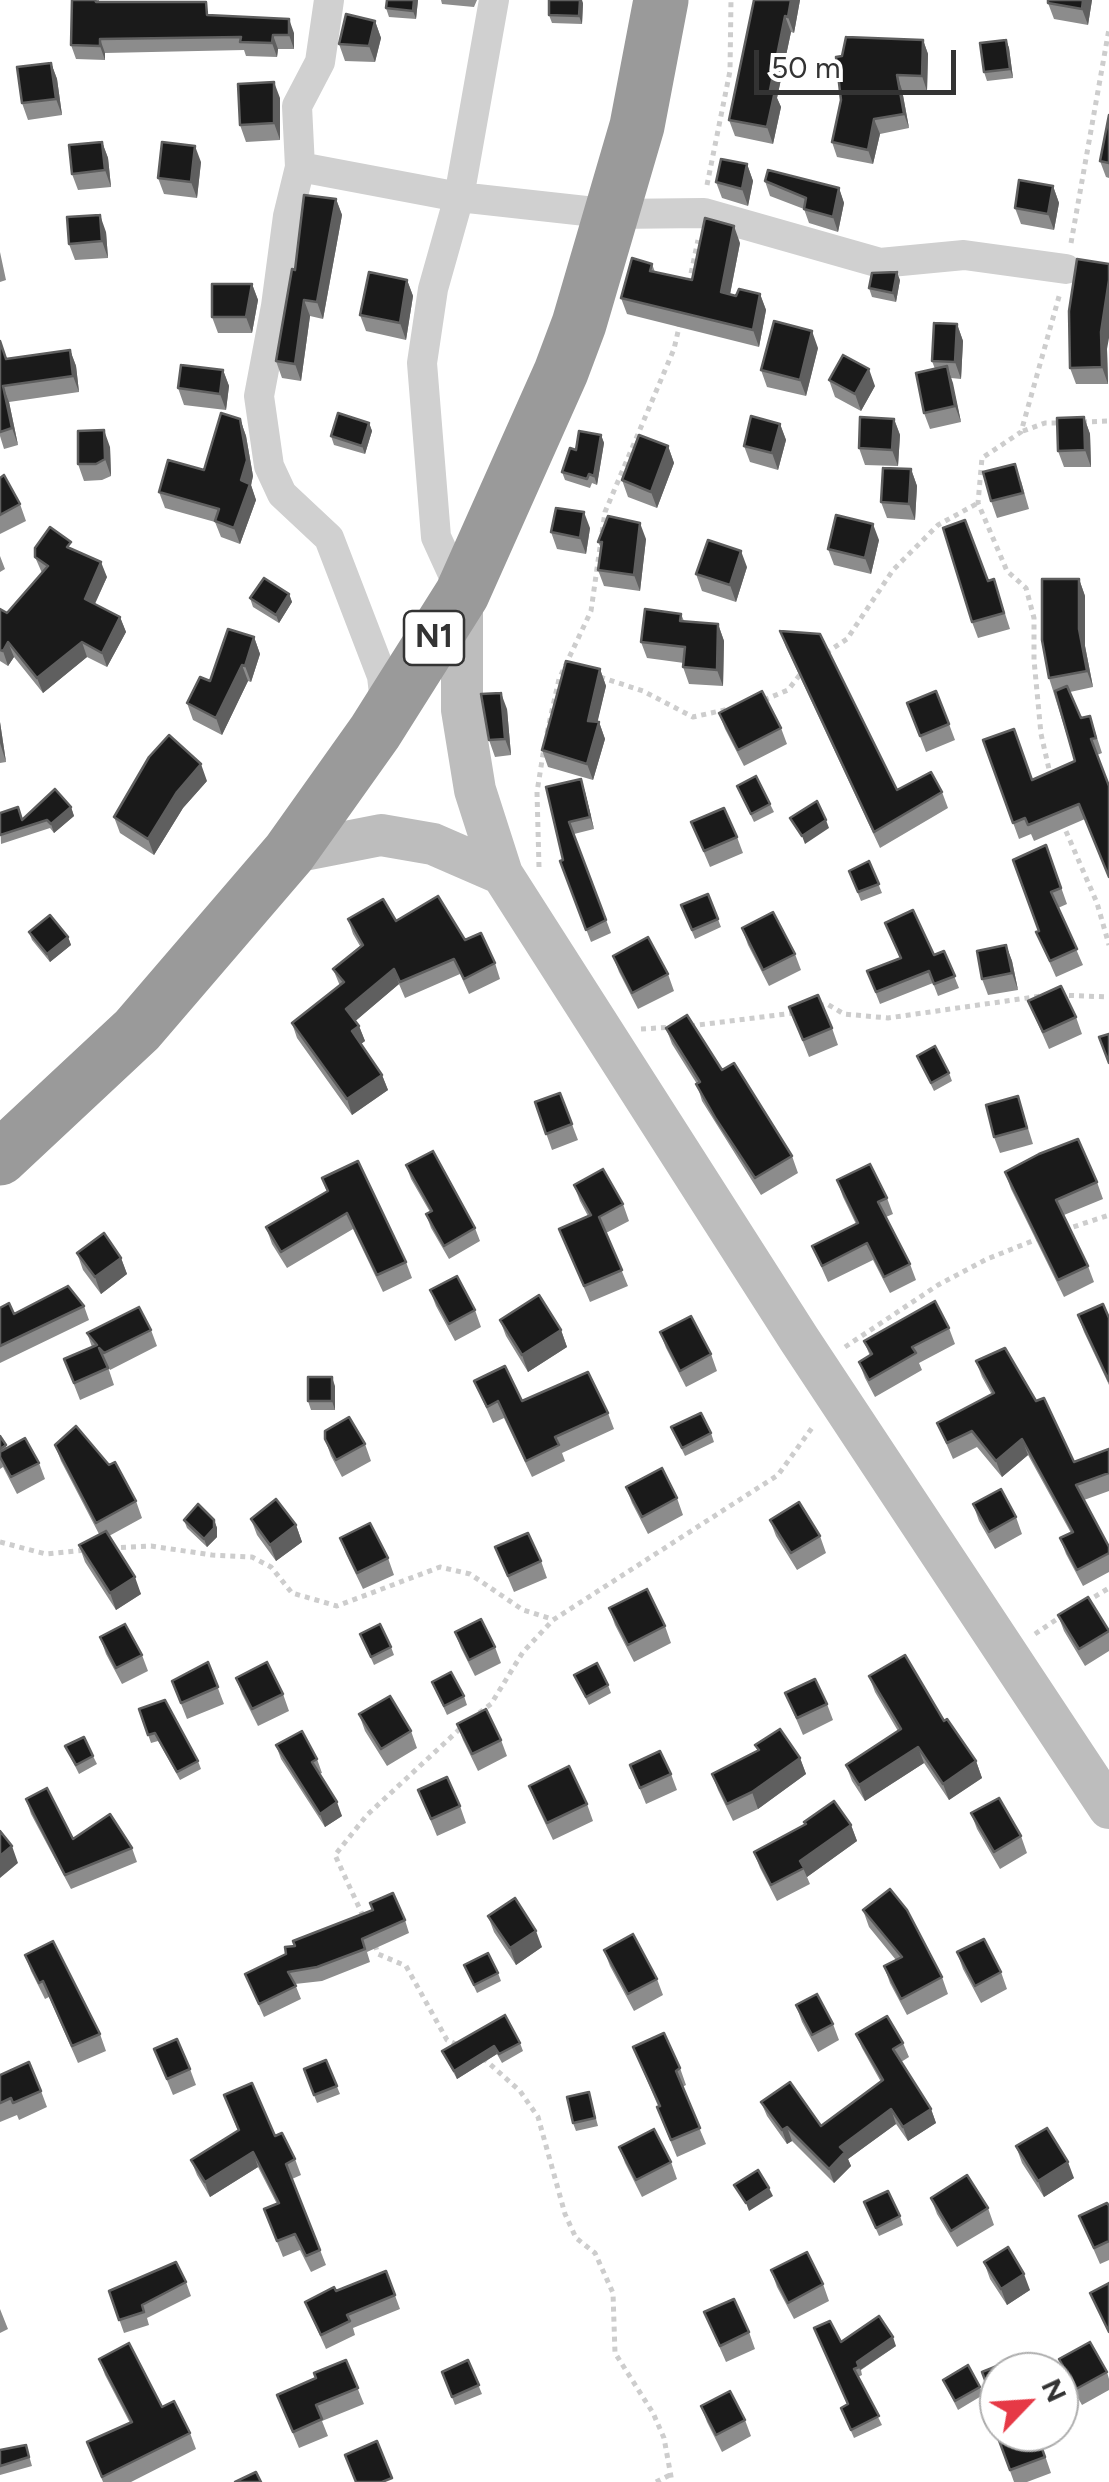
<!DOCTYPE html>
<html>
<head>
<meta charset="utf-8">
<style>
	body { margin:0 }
	#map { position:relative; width:1109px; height:2482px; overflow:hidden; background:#fff; font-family:Figtree,sans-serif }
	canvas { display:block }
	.north { position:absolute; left:979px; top:2352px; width:100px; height:100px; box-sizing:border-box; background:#fff; border:2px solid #adadad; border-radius:50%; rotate:65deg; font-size:28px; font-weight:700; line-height:40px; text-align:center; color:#333 }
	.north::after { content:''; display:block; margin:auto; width:35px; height:45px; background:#e63946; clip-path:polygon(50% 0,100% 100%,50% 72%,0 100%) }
	.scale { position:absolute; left:754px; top:50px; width:202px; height:45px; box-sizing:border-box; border:5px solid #333; border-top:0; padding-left:12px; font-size:30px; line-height:35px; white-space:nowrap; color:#333; -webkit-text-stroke:8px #fff; paint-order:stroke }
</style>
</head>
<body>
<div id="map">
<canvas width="1109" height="2482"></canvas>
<div class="north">N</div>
<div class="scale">50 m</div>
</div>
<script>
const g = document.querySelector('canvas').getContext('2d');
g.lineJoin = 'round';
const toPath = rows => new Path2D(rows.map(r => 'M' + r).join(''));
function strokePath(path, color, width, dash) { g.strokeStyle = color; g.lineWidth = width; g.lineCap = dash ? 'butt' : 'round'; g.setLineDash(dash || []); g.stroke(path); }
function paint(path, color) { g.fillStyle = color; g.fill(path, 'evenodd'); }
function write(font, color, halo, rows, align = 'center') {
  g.font = font + ' Figtree,sans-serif'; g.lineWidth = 10; g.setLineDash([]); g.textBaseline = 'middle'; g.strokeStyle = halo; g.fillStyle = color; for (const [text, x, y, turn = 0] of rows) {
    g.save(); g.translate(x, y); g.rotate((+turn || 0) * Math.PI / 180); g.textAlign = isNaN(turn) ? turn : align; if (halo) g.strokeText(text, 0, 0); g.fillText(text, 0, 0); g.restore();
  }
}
strokePath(toPath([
	[707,185,730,71,731,0],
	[1071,243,1109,29],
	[689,283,698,240],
	[1082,422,1109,421],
	[1023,431,1045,423,1061,423],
	[826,653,847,639,893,570,938,525,978,503],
	[600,677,643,691,693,717,729,709],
	[764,700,788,690,802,672],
	[547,733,559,679,591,611,605,512,674,349,680,323],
	[1051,778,1041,734,1034,660,1034,618,1026,588,1007,571,978,503,982,458,1021,432,1060,293],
	[1062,822,1097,903,1109,945],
	[539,867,537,792,544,748],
	[1059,995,1109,997],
	[819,1006,827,1004,844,1014,888,1018,1048,995],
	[690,1026,794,1013],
	[641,1029,675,1027],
	[1064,1230,1109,1215],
	[845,1347,938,1285,987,1259,1040,1238],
	[0,1542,46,1554,85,1550],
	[111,1548,151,1546,212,1555,252,1557,271,1567,292,1593,337,1606,440,1567,470,1574,523,1610,552,1619],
	[1086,1602,1109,1588],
	[1035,1634,1063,1615],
	[479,1713,491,1704,523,1652,553,1620,778,1475,814,1425],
	[363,1916,335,1855,367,1815,463,1726],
	[375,1945,378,1954,406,1966,447,2040,460,2046],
	[483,2058,520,2091,538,2117,565,2214,576,2238,595,2253,613,2293,615,2353,653,2413,664,2438,672,2482],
	[656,2482,670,2475]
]), '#cdcdcd', 5, [5, 5]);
strokePath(toPath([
	[329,0,320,62,297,106,300,167,459,197,613,214,704,213,880,263,964,255,1066,269],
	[300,167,288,216,276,306,259,396,269,466,282,494,329,538,382,676,386,711],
	[462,594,436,537,422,363,433,289,459,197,494,0]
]), '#d0d0d0', 30);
strokePath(toPath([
	[462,594,462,710,475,790,502,874,799,1339,1109,1808],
	[289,853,381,835,433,844,502,874]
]), '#bdbdbd', 42);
strokePath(toPath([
	[0,1158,137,1030,289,853,375,732,462,594,561,372,579,324,637,126,661,0]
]), '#9a9a9a', 55);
paint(toPath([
	[72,0,99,0,99,2,211,15,294,33,294,49,278,49,277,57,246,56,244,50,105,53,105,60,76,59,71,45],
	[387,0,418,0,416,19,389,17,386,8],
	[441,0,477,0,474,7,442,4],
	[754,0,800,0,794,33,791,32,777,98,781,107,773,144,735,136,729,120],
	[1048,0,1092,0,1088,25,1054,19,1048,3],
	[583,3,582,24,552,23,549,15],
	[375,21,381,38,375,62,345,61,339,44],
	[923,40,928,54,927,91,902,90,909,128,880,134,873,164,837,157,832,142],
	[1006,40,1009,48,1013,78,987,81,984,72],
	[51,63,57,79,62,115,28,120,22,103],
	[280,98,280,140,246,142,240,125],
	[1109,115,1109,178,1106,177,1100,161],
	[102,142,108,158,111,187,78,190,72,174],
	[201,162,197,198,164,194,158,178],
	[747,164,753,181,748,206,722,198,716,182],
	[765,181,839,188,844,203,838,232,809,223,804,209,770,196],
	[1053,186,1059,203,1054,230,1021,224,1015,208],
	[336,199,342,215,323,319,310,316,301,381,282,378,276,361,295,270],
	[106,232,108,258,75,260,69,244],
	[740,243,730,295,736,296,760,294,766,310,759,347,627,314,621,298,652,264,655,272,692,280],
	[0,252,6,280,0,282],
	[407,280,413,296,406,340,366,331,360,315],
	[900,280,896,302,872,297,869,288],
	[252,284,258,300,252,333,218,333,212,317],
	[957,324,963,341,961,379,951,378,961,422,930,429,924,413,935,369,932,361],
	[0,341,6,359,70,350,76,366,79,392,9,402,18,445,4,449,0,436],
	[818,348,806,396,767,387,761,370],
	[1107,349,1108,384,1076,384,1070,368],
	[223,370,229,386,226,410,184,405,178,388],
	[829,380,875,386,861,411,835,397],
	[1084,417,1090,434,1091,467,1064,467,1058,451],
	[240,419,246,436,253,476,251,485,256,500,240,544,221,537,215,522,165,508,159,492,204,470],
	[894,419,900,435,898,466,865,465,859,448],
	[369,423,372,431,365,454,334,445,331,436],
	[780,424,786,440,778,470,750,462,744,446],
	[601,435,604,443,597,485,592,483,590,488,565,480,562,472,576,450],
	[668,446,674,463,657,508,628,497,622,480],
	[110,447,111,476,102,480,84,481,78,464],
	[911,469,917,486,915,520,887,518,881,502],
	[0,478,20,504,26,521,0,534],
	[1021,481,1029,509,997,518,991,501],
	[590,528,586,554,557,549,551,532],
	[646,539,640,591,604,586,598,570,601,548,598,542],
	[879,540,871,574,834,565,828,549],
	[73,550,107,577,95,604,120,617,126,632,107,667,87,657,43,693,14,657,8,666,0,661,0,609,7,613,42,573,35,557],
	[0,556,5,569,0,572],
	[747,567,736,602,702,591,696,574],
	[994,579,1010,629,978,638,972,622,988,581],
	[1079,579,1085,596,1085,646,1093,687,1070,692,1081,718,1090,716,1102,753,1097,755,1085,819,1034,841,1031,834,1019,839,983,740,1032,780,1075,761,1049,678],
	[289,594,292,602,279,623,253,607,250,598],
	[681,614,684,621,718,624,724,641,723,686,689,684,683,667,684,663,647,658,641,642],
	[780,631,897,790,942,792,948,808,880,848,786,647],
	[254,637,260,654,251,682,248,681,222,735,193,720,187,703],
	[600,669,606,686,597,722,599,722,605,739,593,780,548,767,542,750],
	[907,703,949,724,955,740,926,752],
	[507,709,511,755,495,757,489,740],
	[719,713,781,728,787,744,744,766,725,729],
	[0,722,6,762,0,763],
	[207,781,183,808,154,855,120,833,114,817],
	[737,786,770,804,774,812,754,822],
	[546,787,585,792,594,829,574,834,611,933,591,942,560,861,563,860],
	[71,807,74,816,54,833,50,828,1,844,0,813,22,820],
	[691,822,737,837,743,853,710,867],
	[1046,845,1067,904,1058,908,1083,965,1056,977,1036,932,1039,931],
	[869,861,882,893,861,901,849,871],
	[708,894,721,927,695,939,681,905],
	[348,919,396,921,465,940,495,963,500,979,469,994,460,974,405,998,399,984,355,1021,359,1026,365,1041,361,1044,382,1075,388,1090,352,1115,297,1038,292,1023,340,986,333,969,360,946,353,934],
	[885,923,934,955,944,951,959,988,938,996,933,983,880,1004,867,971,900,958],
	[742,928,795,954,801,970,769,986,748,945],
	[29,932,68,937,71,945,50,962,32,940],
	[1006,945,1012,961,1018,990,988,995,982,979],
	[613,956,668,974,674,991,638,1009,619,972],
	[1028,1001,1076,1017,1082,1034,1049,1049],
	[789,1007,832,1028,838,1045,809,1057],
	[666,1028,722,1070,792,1156,798,1173,761,1195,702,1101,697,1084,672,1044],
	[917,1056,949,1073,952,1081,934,1091],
	[560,1093,578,1140,552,1150,535,1102],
	[1018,1096,1033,1144,1000,1153,994,1137],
	[406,1165,475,1228,480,1241,449,1259,431,1228,426,1214,430,1212,411,1179],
	[1005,1172,1097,1182,1103,1199,1064,1215,1088,1266,1094,1282,1064,1297,1011,1189],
	[322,1178,406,1262,412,1278,383,1292,353,1229,287,1268,272,1244,266,1227,327,1192],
	[837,1180,887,1198,893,1214,886,1217,910,1264,916,1280,890,1293,873,1260,828,1282,812,1246,856,1224,843,1197],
	[574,1185,623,1204,629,1221,606,1233,628,1286,590,1302,559,1229,588,1216,580,1201],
	[77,1253,121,1258,127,1274,101,1294,83,1270],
	[430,1290,475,1310,481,1327,455,1341,436,1306],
	[84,1306,89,1320,0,1363,0,1308,14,1314],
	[1078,1315,1109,1318,1109,1385,1084,1332],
	[500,1320,561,1330,567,1347,528,1372,506,1336],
	[949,1328,955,1344,919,1363,922,1370,875,1397,865,1378,859,1362,870,1356,864,1341],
	[151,1330,157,1346,110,1370,108,1367,114,1385,80,1400,64,1359,92,1347,87,1333],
	[660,1332,711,1354,717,1371,686,1387,666,1348],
	[976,1361,1036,1401,1074,1462,1109,1449,1109,1491,1084,1500,1109,1547,1109,1572,1083,1586,1066,1554,1060,1538,1071,1533,1028,1455,1002,1477,977,1447,953,1459,937,1423,992,1395,982,1377],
	[474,1381,522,1401,608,1413,614,1429,562,1453,565,1461,532,1477,504,1418,493,1423],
	[335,1386,335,1410,311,1410,308,1401],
	[671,1427,711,1433,714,1442,685,1456],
	[0,1436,7,1448,39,1463,45,1479,17,1494,3,1467,0,1469],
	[325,1439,365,1444,371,1461,342,1477,331,1456],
	[55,1445,136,1501,142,1518,109,1536,141,1594,116,1610,85,1562,79,1545,99,1534,61,1461],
	[626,1487,677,1498,683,1515,648,1534,632,1503],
	[973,1504,1016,1517,1022,1534,995,1549,979,1521],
	[251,1519,296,1525,302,1542,276,1561,257,1535],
	[184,1520,214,1520,217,1528,217,1537,207,1547,187,1528],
	[770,1520,820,1536,826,1553,797,1570,776,1536],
	[340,1538,388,1558,394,1575,363,1589,346,1554],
	[495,1547,541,1561,547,1578,514,1592],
	[609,1608,665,1626,671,1643,634,1662,615,1625],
	[1058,1615,1109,1631,1109,1651,1085,1666,1064,1631],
	[455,1632,495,1647,501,1663,475,1676,461,1648],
	[360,1634,391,1647,394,1655,374,1665],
	[100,1637,142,1655,148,1671,122,1684,106,1654],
	[208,1662,224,1704,187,1719,172,1681],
	[574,1675,608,1685,611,1693,589,1705],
	[869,1676,944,1721,976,1761,982,1778,949,1800,924,1763,865,1801,852,1781,846,1765,898,1731,875,1692],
	[236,1678,283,1694,289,1711,258,1726,242,1694],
	[432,1682,464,1696,467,1705,447,1715],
	[785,1693,827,1704,833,1720,803,1735],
	[139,1709,198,1761,201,1769,180,1780,158,1741,151,1743],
	[359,1714,411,1731,417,1748,387,1766,365,1731],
	[457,1724,501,1740,507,1756,478,1771,463,1740],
	[276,1745,317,1759,322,1773,319,1774,342,1816,325,1827,281,1759],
	[755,1745,800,1758,806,1774,758,1809,733,1821,718,1790,712,1774,758,1751],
	[65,1746,93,1756,97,1764,79,1774],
	[630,1765,671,1774,677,1790,646,1804],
	[529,1786,587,1804,593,1821,553,1840,535,1802],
	[418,1790,460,1806,466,1823,437,1836],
	[26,1799,73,1839,132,1848,137,1862,71,1889,31,1814],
	[971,1813,1021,1836,1027,1853,1000,1869,977,1829],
	[851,1825,857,1841,807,1877,810,1884,777,1901,760,1868,754,1852],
	[863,1910,942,1977,948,1994,907,2015,890,1983,884,1966,896,1960,869,1927],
	[488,1916,542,1947,516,1965,494,1932],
	[405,1920,409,1933,367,1952,370,1962,322,1981,295,1984,301,1999,264,2017,245,1974,286,1954,295,1946],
	[604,1950,657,1979,663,1995,634,2011,610,1966],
	[957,1952,1001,1972,1007,1989,981,2003,963,1969],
	[25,1955,100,2034,106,2051,78,2063,49,1997,45,1999,31,1971],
	[464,1965,498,1973,501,1981,477,1993],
	[796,2005,833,2024,839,2040,818,2052,802,2022],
	[856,2034,903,2043,909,2057,901,2062,931,2109,936,2123,908,2141,896,2124,848,2159,851,2166,834,2183,792,2141,787,2144,767,2116,761,2102,821,2126,881,2082,862,2048],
	[520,2043,523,2051,502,2063,497,2054,457,2079,442,2051],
	[633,2047,680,2068,686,2085,682,2087,706,2144,677,2157,663,2123,657,2107,658,2106],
	[154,2049,190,2069,196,2085,173,2095],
	[326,2060,340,2094,317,2103,304,2069],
	[0,2075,41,2091,47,2107,19,2120,17,2115,0,2122],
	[589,2092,598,2126,576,2131,573,2123],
	[224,2095,275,2136,295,2159,301,2175,292,2179,326,2265,311,2272,300,2250,283,2257,264,2209,277,2204,258,2167,210,2197,197,2175,191,2160,238,2131],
	[1016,2146,1074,2178,1044,2197,1022,2163],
	[619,2147,671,2162,677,2179,642,2197,625,2163],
	[931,2198,988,2208,994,2225,957,2247,937,2214],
	[864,2202,900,2216,903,2225,879,2236],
	[1109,2206,1109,2260,1100,2264,1079,2216],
	[984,2262,1030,2290,1007,2305,990,2279],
	[771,2270,823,2284,829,2301,794,2319,777,2287],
	[386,2271,400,2309,353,2328,355,2335,326,2349,305,2302,336,2291],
	[186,2282,191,2296,147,2318,149,2325,124,2333,109,2291],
	[0,2309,8,2329,0,2333],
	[704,2312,749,2332,755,2349,726,2362],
	[841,2342,896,2346,861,2370,862,2375,858,2377,882,2425,854,2438,841,2408,847,2404],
	[99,2359,162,2407,190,2433,196,2449,131,2482,103,2482,87,2442,130,2423,105,2375],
	[1059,2359,1107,2372,1109,2379,1109,2390,1082,2405,1065,2375],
	[346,2360,364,2404,322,2421,328,2436,299,2448,277,2395,316,2378],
	[468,2360,482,2394,455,2405,442,2372],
	[943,2380,980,2387,983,2395,958,2410],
	[701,2406,745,2420,751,2436,722,2452,707,2422],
	[1037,2432,1051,2473,1027,2482,1014,2482,997,2435],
	[26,2445,32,2466,0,2475,0,2450]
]), '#8c8c8c');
paint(toPath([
	[414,0,418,0,416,19,413,11],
	[580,0,582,0,583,3,582,24,579,16],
	[791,0,800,0,794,33,788,17],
	[1083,0,1092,0,1088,25,1082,9],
	[785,16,791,32,777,98,781,107,773,144,767,127,770,90],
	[289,19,294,33,294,49,289,35],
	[375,21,381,38,375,62,369,46],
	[273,35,278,49,277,57,272,43],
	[100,39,105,53,105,60,100,46],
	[923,40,928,54,927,91,922,76],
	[1006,40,1009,48,1013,78,1010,69],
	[51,63,57,79,62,115,56,99],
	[897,75,902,90,909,128,904,114],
	[274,82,280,98,280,140,274,123],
	[874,119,880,134,873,164,868,150],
	[102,142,108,158,111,187,105,170],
	[195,146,201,162,197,198,191,182],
	[747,164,753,181,748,206,742,189],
	[1053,186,1059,203,1054,230,1048,214],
	[839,188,844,203,838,232,833,217],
	[336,199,342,215,323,319,317,302],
	[100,215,106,232,108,258,102,241],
	[734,226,740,243,727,309,721,292],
	[897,272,900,280,896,302,893,293],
	[407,280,413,296,406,340,400,323],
	[1109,280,1109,338,1107,349,1108,384,1102,367,1101,332],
	[252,284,258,300,252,333,246,317],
	[760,294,766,310,759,347,753,330],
	[304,300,310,316,301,381,295,364],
	[957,324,963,341,961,379,955,362],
	[812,331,818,348,806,396,800,380],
	[70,350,76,366,79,392,73,376],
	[947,366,953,383,961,422,955,406],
	[869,369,875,386,861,411,855,394],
	[223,370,229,386,226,410,220,394],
	[3,386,9,402,18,445,12,428],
	[1084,417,1090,434,1091,467,1085,450],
	[240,419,246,436,253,476,251,485,256,500,240,544,234,528,241,480],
	[894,419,900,435,898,466,892,450],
	[369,423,372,431,365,454,362,446],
	[780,424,786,440,778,470,772,453],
	[104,430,110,447,111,476,105,459],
	[601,435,604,443,597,485,594,476],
	[668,446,674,463,657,508,651,492],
	[911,469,917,486,915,520,909,504],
	[584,512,590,528,586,554,580,538],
	[640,523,646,539,640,591,634,575],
	[873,524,879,540,871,574,865,558],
	[741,551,747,567,736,602,730,585],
	[101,562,107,577,90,614,85,599],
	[1079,579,1085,596,1085,646,1093,687,1087,671,1079,629],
	[289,594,292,602,279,623,276,615],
	[120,617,126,632,107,667,102,653],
	[718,624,724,641,723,686,717,670],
	[254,637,260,654,251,682,245,666],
	[8,642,14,657,8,666,3,651],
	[82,642,87,657,43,693,37,678],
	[242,665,248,681,222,735,216,718],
	[600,669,606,686,594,737,588,721],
	[501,693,507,709,511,755,505,739],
	[0,722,6,762,0,743],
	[599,722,605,739,593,780,587,764],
	[201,764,207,781,183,808,154,855,148,839,177,792],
	[581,779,585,792,594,829,590,817],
	[71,807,74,816,54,833,51,824],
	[826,820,829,828,805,844,802,836],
	[68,937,71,945,50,962,47,954],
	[1006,945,1012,961,1018,990,1012,973],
	[394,969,399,984,352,1024,346,1009],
	[359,1026,365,1041,358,1046,352,1031],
	[382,1075,388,1090,352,1115,347,1099],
	[121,1258,127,1274,101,1294,95,1277],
	[561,1330,567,1347,528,1372,522,1355],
	[332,1377,335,1386,335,1410,332,1401],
	[1022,1439,1028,1455,1002,1477,996,1461],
	[214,1520,217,1528,217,1537,207,1547,204,1539],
	[296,1525,302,1542,276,1561,270,1545],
	[135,1577,141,1594,116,1610,110,1593],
	[918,1747,924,1763,865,1801,859,1785],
	[800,1758,806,1774,758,1809,752,1792],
	[976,1761,982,1778,949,1800,943,1784],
	[337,1802,342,1816,325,1827,320,1814],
	[851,1825,857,1841,807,1877,800,1861],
	[12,1846,18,1863,0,1878,0,1856],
	[536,1931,542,1947,516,1965,510,1948],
	[494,2046,497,2054,457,2079,454,2071],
	[891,2109,896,2124,848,2159,851,2166,834,2183,829,2169,840,2147],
	[931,2109,936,2123,908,2141,903,2127],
	[787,2127,792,2141,787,2144,782,2130],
	[253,2152,258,2167,210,2197,205,2182],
	[1068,2162,1074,2178,1044,2197,1038,2181],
	[769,2188,773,2196,749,2211,746,2203],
	[1024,2274,1030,2290,1007,2305,1001,2289],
	[893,2337,896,2346,860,2370,857,2362]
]), '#5f5f5f');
const building = toPath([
	[72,0,95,0,96,2,206,2,207,15,289,19,289,35,273,35,272,43,240,42,241,37,100,39,100,46,71,45,72,0],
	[387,0,414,0,413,11,386,8,387,0],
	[549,0,580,0,579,16,549,15,549,0],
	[754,0,791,0,788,17,785,16,770,90,775,91,767,127,729,120,754,0],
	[1048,0,1083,0,1082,9,1048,3,1048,0],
	[346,14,375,21,369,46,339,44,346,14],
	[846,37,923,40,922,76,897,75,904,114,874,119,868,150,832,142,841,100,836,57,842,56,846,37],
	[1006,40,1010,69,984,72,980,43,1006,40],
	[51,63,56,99,22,103,17,67,51,63],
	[274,82,274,123,240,125,238,84,274,82],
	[1109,115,1109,163,1100,161,1109,115],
	[102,142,105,170,72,174,69,145,102,142],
	[162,142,195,146,191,182,158,178,162,142],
	[721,159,747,164,742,189,716,182,721,159],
	[768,170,839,188,833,217,804,209,806,198,765,181,768,170],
	[1019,180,1053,186,1048,214,1015,208,1019,180],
	[304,195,336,199,317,302,304,300,295,364,276,361,292,269,295,270,304,195],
	[100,215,102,241,69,244,67,217,100,215],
	[705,218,734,226,721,292,736,296,739,289,760,294,753,330,621,298,632,258,652,264,650,271,692,280,705,218],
	[1077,259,1109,264,1109,280,1101,332,1102,367,1070,368,1069,311,1077,259],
	[369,272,407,280,400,323,360,315,369,272],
	[897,272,893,293,869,288,872,273,897,272],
	[212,284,252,284,246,317,212,317,212,284],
	[774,321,812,331,800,380,761,370,774,321],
	[934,323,957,324,955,362,932,361,934,323],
	[0,341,6,359,70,350,73,376,3,386,12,428,0,432,0,341],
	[843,355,869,369,855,394,829,380,843,355],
	[181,365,223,370,220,394,178,388,181,365],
	[947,366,955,406,924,413,916,373,947,366],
	[221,413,240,419,247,460,241,480,250,484,234,528,215,521,219,509,159,492,168,460,204,470,221,413],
	[338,413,369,423,362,446,331,436,338,413],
	[751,416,780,424,772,453,744,446,751,416],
	[860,417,894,419,892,450,859,448,860,417],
	[1084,417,1085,450,1058,451,1057,418,1084,417],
	[104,430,105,459,96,464,78,464,78,431,104,430],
	[579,431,601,435,594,476,589,474,587,479,562,472,570,448,576,450,579,431],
	[639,435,668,446,651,492,622,480,639,435],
	[1015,464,1023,493,991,501,983,472,1015,464],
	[883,468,911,469,909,504,881,502,883,468],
	[4,475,20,504,0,515,0,478,4,475],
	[556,508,584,512,580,538,551,532,556,508],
	[836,515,873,524,865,558,828,549,836,515],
	[608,516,640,523,634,575,598,570,602,542,598,542,608,516],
	[965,520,988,581,994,579,1004,613,972,622,943,528,965,520],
	[50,527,71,542,67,547,101,562,85,599,120,617,102,653,82,642,37,678,8,642,3,651,0,650,0,609,7,613,48,566,35,557,35,548,50,527],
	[708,540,741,551,730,585,696,574,708,540],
	[264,578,289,594,276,615,250,598,264,578],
	[1042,579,1079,579,1079,629,1087,671,1049,678,1042,640,1042,579],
	[645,609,681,614,680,621,718,624,717,670,683,667,685,647,641,642,645,609],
	[228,629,254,637,245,666,242,665,216,718,187,703,200,677,210,681,228,629],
	[780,631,820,634,897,790,931,772,942,792,874,832,780,631],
	[566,661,600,669,588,721,599,722,587,764,542,750,566,661],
	[1067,686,1081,718,1090,716,1096,738,1091,739,1109,786,1109,877,1079,804,1028,825,1025,818,1013,823,983,740,1014,729,1032,780,1075,761,1055,691,1067,686],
	[762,691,781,728,738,750,719,713,762,691],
	[936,691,949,724,920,736,907,703,936,691],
	[501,693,505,739,489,740,481,694,501,693],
	[169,735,201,764,177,792,148,839,114,817,149,757,169,735],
	[756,776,770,804,751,814,737,786,756,776],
	[581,779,590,817,569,822,606,920,586,930,560,861,563,860,546,787,581,779],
	[55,789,71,807,51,824,47,820,0,835,0,813,18,807,22,820,55,789],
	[817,801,826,820,802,836,790,818,817,801],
	[724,808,737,837,704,851,691,822,724,808],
	[1046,845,1061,888,1051,892,1077,949,1050,961,1036,932,1039,931,1013,860,1046,845],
	[869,861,879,884,858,892,849,871,869,861],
	[708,894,718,919,692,930,681,905,708,894],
	[438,896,465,940,481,933,495,963,464,979,454,959,400,982,394,969,346,1009,359,1026,352,1031,382,1075,347,1099,292,1023,344,982,333,969,363,945,348,919,383,899,396,921,438,896],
	[913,910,934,955,944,951,955,976,934,984,929,971,876,992,867,971,901,958,885,923,913,910],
	[773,912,795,954,763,970,742,928,773,912],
	[50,915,68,937,47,954,29,932,50,915],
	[648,937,668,974,632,993,613,956,648,937],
	[1006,945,1012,973,982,979,977,951,1006,945],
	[1061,986,1076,1017,1043,1032,1028,1001,1061,986],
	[818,995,832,1028,803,1040,789,1007,818,995],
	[687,1015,722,1070,734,1063,792,1156,755,1178,716,1119,696,1084,700,1082,666,1028,687,1015],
	[1109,1034,1109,1063,1099,1037,1109,1034],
	[935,1046,949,1073,931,1083,917,1056,935,1046],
	[560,1093,572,1124,546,1134,535,1102,560,1093],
	[1018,1096,1027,1128,994,1137,986,1105,1018,1096],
	[1078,1139,1097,1182,1056,1200,1088,1266,1058,1280,1005,1172,1039,1154,1078,1139],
	[433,1151,475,1228,444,1246,426,1214,432,1211,406,1165,433,1151],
	[358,1161,406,1262,377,1275,347,1213,281,1252,266,1227,328,1191,322,1178,358,1161],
	[870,1164,887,1198,878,1202,910,1264,884,1277,867,1243,822,1266,812,1246,858,1223,837,1180,870,1164],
	[603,1169,623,1204,599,1217,622,1270,584,1286,559,1229,591,1215,574,1185,603,1169],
	[104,1233,121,1258,95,1277,77,1253,104,1233],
	[457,1276,475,1310,449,1324,430,1290,457,1276],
	[68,1286,84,1306,0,1346,0,1308,9,1303,14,1314,68,1286],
	[539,1295,561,1330,522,1355,500,1320,539,1295],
	[935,1301,949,1328,912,1347,916,1353,869,1380,859,1362,872,1354,864,1341,935,1301],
	[1103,1304,1109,1318,1109,1381,1078,1315,1103,1304],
	[139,1307,151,1330,104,1353,99,1348,108,1368,74,1383,64,1359,97,1345,87,1333,139,1307],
	[691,1316,711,1354,680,1371,660,1332,691,1316],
	[1005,1348,1036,1401,1044,1398,1074,1462,1109,1449,1109,1473,1076,1485,1109,1547,1109,1553,1077,1570,1060,1538,1073,1532,1022,1439,996,1461,972,1431,947,1443,937,1423,994,1393,976,1361,1005,1348],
	[505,1366,522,1401,588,1372,608,1413,555,1437,559,1445,526,1461,498,1401,487,1407,474,1381,505,1366],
	[308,1377,332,1377,332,1401,308,1401,308,1377],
	[701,1413,711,1433,682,1448,671,1427,701,1413],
	[349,1417,365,1444,336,1460,325,1439,325,1431,349,1417],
	[76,1426,109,1465,115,1462,136,1501,96,1523,55,1445,76,1426],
	[0,1436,6,1445,0,1449,0,1436],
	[25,1438,39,1463,11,1477,0,1457,0,1452,25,1438],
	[662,1468,677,1498,642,1517,626,1487,662,1468],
	[1001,1489,1016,1517,989,1532,973,1504,1001,1489],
	[276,1499,296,1525,270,1545,251,1519,276,1499],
	[799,1502,820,1536,791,1553,770,1520,799,1502],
	[198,1504,214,1520,214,1528,204,1539,184,1520,198,1504],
	[370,1523,388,1558,357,1573,340,1538,370,1523],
	[106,1531,135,1577,110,1593,79,1545,106,1531],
	[528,1533,541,1561,508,1576,495,1547,528,1533],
	[647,1589,665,1626,628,1645,609,1608,647,1589],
	[1088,1597,1109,1631,1079,1649,1058,1615,1088,1597],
	[481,1619,495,1647,469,1660,455,1632,481,1619],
	[125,1624,142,1655,116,1668,100,1637,125,1624],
	[380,1624,391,1647,371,1657,360,1634,380,1624],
	[905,1655,944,1721,947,1719,976,1761,943,1784,918,1747,859,1785,846,1765,901,1729,869,1676,905,1655],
	[208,1662,218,1687,181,1703,172,1681,208,1662],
	[267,1662,283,1694,252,1709,236,1678,267,1662],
	[597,1663,608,1685,586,1697,574,1675,597,1663],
	[451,1672,464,1696,444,1706,432,1682,451,1672],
	[815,1679,827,1704,797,1718,785,1693,815,1679],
	[390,1696,411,1731,381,1749,359,1714,390,1696],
	[165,1700,198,1761,177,1772,155,1733,148,1735,139,1709,165,1700],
	[486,1709,501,1740,472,1754,457,1724,486,1709],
	[780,1729,800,1758,752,1792,727,1804,712,1774,759,1750,755,1745,780,1729],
	[302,1731,317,1759,312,1762,337,1802,320,1814,276,1745,302,1731],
	[84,1737,93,1756,76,1765,65,1746,84,1737],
	[660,1751,671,1774,640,1788,630,1765,660,1751],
	[569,1766,587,1804,547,1823,529,1786,569,1766],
	[447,1777,460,1806,431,1819,418,1790,447,1777],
	[47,1788,73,1839,110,1814,132,1848,65,1875,26,1799,47,1788],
	[999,1798,1021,1836,994,1852,971,1813,999,1798],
	[834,1801,851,1825,800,1861,804,1868,771,1885,754,1852,806,1824,804,1822,834,1801],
	[0,1831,12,1846,0,1856,0,1831],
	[890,1889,907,1910,942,1977,901,1999,884,1966,902,1957,863,1910,890,1889],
	[393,1893,405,1920,362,1939,365,1949,317,1967,288,1972,296,1986,259,2004,245,1974,286,1954,285,1947,295,1946,293,1941,373,1910,370,1903,393,1893],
	[515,1898,536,1931,510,1948,488,1916,515,1898],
	[633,1934,657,1979,628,1994,604,1950,633,1934],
	[984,1939,1001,1972,975,1986,957,1952,984,1939],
	[53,1941,100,2034,72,2046,43,1981,39,1983,25,1955,53,1941],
	[488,1953,498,1973,474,1985,464,1965,488,1953],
	[817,1994,833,2024,812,2035,796,2005,817,1994],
	[505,2015,520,2043,499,2054,494,2046,454,2071,442,2051,505,2015],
	[887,2016,903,2043,893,2049,931,2109,903,2127,891,2109,840,2147,845,2152,829,2169,787,2127,782,2130,761,2102,790,2082,821,2126,883,2080,856,2034,887,2016],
	[664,2033,680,2068,676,2071,700,2128,671,2140,657,2107,660,2106,633,2047,664,2033],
	[177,2039,190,2069,167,2079,154,2049,177,2039],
	[326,2060,337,2086,314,2095,304,2069,326,2060],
	[29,2062,41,2091,13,2103,11,2098,0,2103,0,2075,29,2062],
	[252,2083,275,2136,282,2133,295,2159,286,2164,320,2250,306,2256,295,2234,277,2241,264,2209,279,2203,253,2152,205,2182,191,2160,239,2130,224,2095,252,2083],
	[589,2092,595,2118,573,2123,567,2097,589,2092],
	[1047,2128,1068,2162,1038,2181,1016,2146,1047,2128],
	[654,2129,671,2162,636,2180,619,2147,654,2129],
	[758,2170,769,2188,746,2203,734,2185,758,2170],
	[967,2175,988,2208,951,2231,931,2198,967,2175],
	[888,2191,900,2216,876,2228,864,2202,888,2191],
	[1107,2203,1109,2206,1109,2241,1094,2248,1079,2216,1107,2203],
	[1008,2247,1024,2274,1001,2289,984,2262,1008,2247],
	[807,2252,823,2284,788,2303,771,2270,807,2252],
	[176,2262,186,2282,142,2305,144,2312,119,2320,109,2291,176,2262],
	[386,2271,395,2295,347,2315,350,2321,321,2335,305,2302,334,2287,336,2291,386,2271],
	[1109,2283,1109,2332,1090,2293,1109,2283],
	[734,2299,749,2332,720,2346,704,2312,734,2299],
	[879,2316,893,2337,857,2362,859,2367,854,2369,879,2416,851,2430,841,2408,848,2404,814,2328,830,2321,841,2342,879,2316],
	[1090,2342,1107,2372,1076,2389,1059,2359,1090,2342],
	[129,2343,162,2407,174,2401,190,2433,102,2477,87,2442,132,2422,99,2359,129,2343],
	[346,2360,358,2388,316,2405,322,2419,293,2432,277,2395,316,2378,314,2373,346,2360],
	[468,2360,479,2385,452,2397,442,2372,468,2360],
	[1012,2360,1016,2372,999,2372,999,2417,982,2372,1012,2360],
	[968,2365,980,2387,955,2401,943,2380,968,2365],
	[730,2391,745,2420,716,2435,701,2406,730,2391],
	[1004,2432,1036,2432,1045,2457,1010,2470,997,2435,1004,2432],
	[377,2441,392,2478,382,2482,356,2482,345,2455,377,2441],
	[26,2445,29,2457,0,2466,0,2450,26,2445],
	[256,2472,261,2482,235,2482,256,2472]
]);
paint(building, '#1a1a1a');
strokePath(building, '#5f5f5f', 2.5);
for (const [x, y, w] of [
	[434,638,60]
]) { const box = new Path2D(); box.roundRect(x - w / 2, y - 27, w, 54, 8); g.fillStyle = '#fff'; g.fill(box); strokePath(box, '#333', 2.5); }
write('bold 32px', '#333', null, [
	["N1",434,638]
]);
</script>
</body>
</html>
